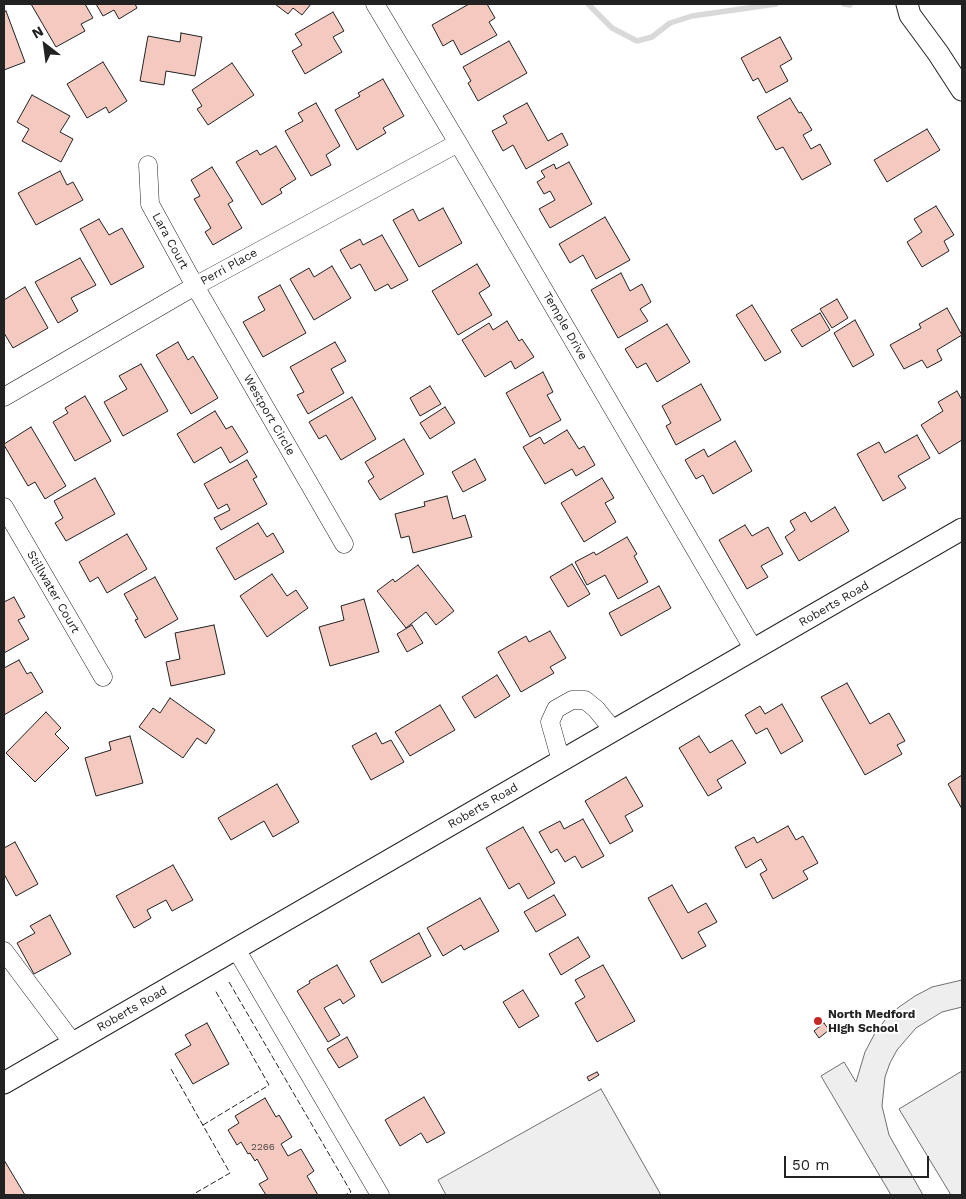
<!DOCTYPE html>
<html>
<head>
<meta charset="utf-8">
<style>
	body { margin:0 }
	#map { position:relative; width:966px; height:1199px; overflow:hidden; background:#fff; font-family:"Work Sans",sans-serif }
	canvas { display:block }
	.frame { position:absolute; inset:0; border:5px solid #222; pointer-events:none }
	.north { position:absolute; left:20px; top:20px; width:50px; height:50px; -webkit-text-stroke:4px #fff; paint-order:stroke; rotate:330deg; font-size:14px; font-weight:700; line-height:20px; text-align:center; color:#222 }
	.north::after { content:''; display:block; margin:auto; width:18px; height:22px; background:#222; clip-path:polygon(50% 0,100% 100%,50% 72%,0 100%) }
	.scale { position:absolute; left:784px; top:1156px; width:145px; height:22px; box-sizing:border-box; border:2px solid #222; border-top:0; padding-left:6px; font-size:15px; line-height:18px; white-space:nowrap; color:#222; -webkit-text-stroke:4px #fff; paint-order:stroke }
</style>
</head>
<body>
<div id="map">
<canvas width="966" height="1199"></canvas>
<div class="frame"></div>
<div class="north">N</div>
<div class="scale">50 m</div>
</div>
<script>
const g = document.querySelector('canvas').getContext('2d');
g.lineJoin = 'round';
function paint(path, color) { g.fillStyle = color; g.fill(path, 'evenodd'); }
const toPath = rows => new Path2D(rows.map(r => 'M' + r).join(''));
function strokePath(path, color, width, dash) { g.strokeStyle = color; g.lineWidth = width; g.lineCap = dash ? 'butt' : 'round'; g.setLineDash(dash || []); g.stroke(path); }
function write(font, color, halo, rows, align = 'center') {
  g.font = font + ' "Work Sans",sans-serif'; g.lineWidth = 4; g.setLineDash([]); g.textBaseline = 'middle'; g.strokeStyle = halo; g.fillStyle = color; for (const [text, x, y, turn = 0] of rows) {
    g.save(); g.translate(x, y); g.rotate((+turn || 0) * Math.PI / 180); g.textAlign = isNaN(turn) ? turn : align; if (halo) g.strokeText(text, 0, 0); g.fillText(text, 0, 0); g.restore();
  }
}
const green = toPath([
	[962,980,962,1007,942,1012,916,1028,897,1050,890,1063,885,1077,882,1106,889,1135,923,1195,891,1195,821,1076,844,1062,856,1082,865,1052,874,1035,885,1020,899,1007,915,996,932,987,962,980],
	[962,1071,962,1195,951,1195,899,1109,962,1071],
	[601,1089,661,1195,446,1195,438,1180,601,1089]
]);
paint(green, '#eee');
strokePath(green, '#6f6f6f', 1);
strokePath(toPath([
	[588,4,612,28,637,41,652,37,670,23,692,16,776,4],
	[844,4,850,5]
]), '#d9d9d9', 5.5);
const building = toPath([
	[31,4,85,4,93,18,81,24,85,31,56,47,31,4],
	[96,4,135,4,137,8,119,19,114,10,103,16,96,4],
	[275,4,311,4,302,15,293,8,288,14,275,4],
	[469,4,487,4,495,18,489,22,497,35,461,55,453,40,443,46,432,25,469,4],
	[6,11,25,62,4,70,4,12,6,11],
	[333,12,344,31,333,37,342,52,305,74,292,51,302,45,295,34,333,12],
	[181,33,202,37,195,76,166,71,164,85,140,81,148,36,180,42,181,33],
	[780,37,792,59,780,66,788,81,766,93,758,78,753,81,741,58,780,37],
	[509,41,527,73,478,101,468,83,471,81,463,67,509,41],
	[103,62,127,101,109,113,106,107,87,118,67,84,103,62],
	[232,63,254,95,208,125,197,109,202,106,192,90,232,63],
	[383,79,404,116,383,128,386,133,357,150,335,110,360,96,358,93,383,79],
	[32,95,70,116,60,132,73,139,61,162,22,141,29,129,17,122,32,95],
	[790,98,799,113,801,112,812,130,803,135,811,149,820,144,831,164,802,180,783,147,776,150,757,117,790,98],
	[316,103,340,146,326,155,331,165,311,176,285,131,303,121,298,113,316,103],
	[527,103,548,141,562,133,568,145,526,169,513,145,503,151,492,131,507,123,503,116,527,103],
	[927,129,940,150,887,182,874,160,927,129],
	[276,146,296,179,280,189,282,193,262,205,236,162,257,150,260,155,276,146],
	[569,162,592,204,550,228,539,209,555,200,550,191,544,194,537,182,545,177,541,171,554,164,556,169,569,162],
	[212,167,233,201,228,204,242,228,213,245,205,232,211,228,194,199,200,196,191,180,212,167],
	[60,171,67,185,73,182,83,200,36,225,18,193,60,171],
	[936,206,954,235,944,241,949,251,922,267,907,242,922,232,914,219,936,206],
	[443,208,462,243,419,267,393,220,413,209,419,221,443,208],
	[605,217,630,260,596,279,583,255,570,263,559,244,605,217],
	[99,219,109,235,122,228,144,267,111,285,80,229,99,219],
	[382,235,408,280,391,289,388,284,375,291,360,264,351,269,340,250,360,239,363,245,382,235],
	[80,258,96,285,71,298,78,311,58,323,35,282,80,258],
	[477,264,490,286,479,293,492,315,458,335,432,291,477,264],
	[332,266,351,298,314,320,290,279,309,268,314,277,332,266],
	[621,273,630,291,642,284,651,302,640,309,648,321,618,338,591,290,621,273],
	[280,285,306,333,263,357,243,322,265,310,258,297,280,285],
	[25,287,48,328,13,348,4,333,4,300,25,287],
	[837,299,848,318,832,328,820,309,837,299],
	[752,305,781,352,765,361,736,315,752,305],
	[947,308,962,335,937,350,942,360,927,368,922,360,904,369,890,345,921,328,919,324,947,308],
	[820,313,830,330,802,347,791,330,820,313],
	[855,320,874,355,853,367,834,333,855,320],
	[507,321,519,341,522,339,534,357,515,369,511,361,485,377,462,340,489,323,493,330,507,321],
	[667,324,690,362,657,382,646,363,637,368,625,349,667,324],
	[178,342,188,360,193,356,218,398,191,414,156,355,178,342],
	[335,342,346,361,331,369,344,393,308,414,297,395,304,392,290,367,335,342],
	[141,364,168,411,123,436,104,402,127,389,119,376,141,364],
	[543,372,553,392,547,395,561,420,530,437,506,393,543,372],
	[701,384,721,420,676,445,666,426,671,423,662,406,701,384],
	[430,386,441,404,420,416,410,398,430,386],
	[957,391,962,400,962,440,939,454,921,425,943,411,938,402,957,391],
	[85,396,111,441,75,461,53,422,68,413,65,408,85,396],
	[352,397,376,439,341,460,326,435,319,439,309,422,352,397],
	[445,407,455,423,430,439,420,423,445,407],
	[215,411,226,429,232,426,248,452,230,463,221,447,194,463,177,434,215,411],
	[31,427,66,486,45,499,35,482,28,486,4,445,4,444,31,427],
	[567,430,579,449,584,446,595,465,576,476,572,469,545,484,523,447,540,437,544,444,567,430],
	[917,435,930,458,898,476,906,488,883,501,857,454,879,442,885,453,917,435],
	[404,439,424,474,380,500,368,481,374,477,365,462,404,439],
	[735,441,752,471,713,494,703,475,696,479,685,460,704,449,708,457,735,441],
	[475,459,486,480,463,492,452,472,475,459],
	[247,460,257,477,253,479,267,504,221,530,214,518,230,510,227,504,218,509,204,484,247,460],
	[95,478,115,514,66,541,55,523,63,518,54,501,95,478],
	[602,478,614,498,605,503,616,522,584,542,561,503,602,478],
	[447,496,453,519,465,515,472,537,413,553,409,536,401,538,395,514,425,506,424,502,447,496],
	[835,507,849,531,799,561,785,537,795,530,790,521,805,512,811,522,835,507],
	[258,523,267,537,273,533,284,552,235,580,216,548,258,523],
	[745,525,752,536,768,527,783,554,761,566,768,577,747,589,719,540,745,525],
	[127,534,147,569,107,593,98,577,90,582,79,562,127,534],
	[627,537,637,554,634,556,648,582,618,599,605,575,587,585,575,562,594,552,596,555,627,537],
	[572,564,590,594,568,607,550,577,572,564],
	[418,565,454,611,436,625,426,612,406,628,377,591,393,579,395,582,418,565],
	[272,574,287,596,296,590,308,608,267,637,240,596,272,574],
	[155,577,178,619,145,638,135,620,138,619,124,594,155,577],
	[659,586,671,608,621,636,609,613,659,586],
	[14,597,25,617,18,620,29,639,4,653,4,602,14,597],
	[364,599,379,652,330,666,319,627,344,620,341,606,364,599],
	[214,625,225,674,171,686,166,662,180,659,175,633,214,625],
	[412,625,423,643,407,652,397,634,412,625],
	[550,631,566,658,550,667,554,673,521,692,498,652,526,636,529,642,550,631],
	[19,660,27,674,31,672,43,692,4,715,4,668,19,660],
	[497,675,510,696,475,718,462,697,497,675],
	[847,683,870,724,889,713,905,741,897,745,902,754,865,775,821,697,847,683],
	[170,698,215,730,206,744,197,738,183,758,139,727,153,708,160,713,170,698],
	[782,704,803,741,781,754,767,728,756,734,745,715,760,706,765,714,782,704],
	[440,705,455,730,410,756,395,732,440,705],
	[46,712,61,728,55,734,69,748,35,782,6,753,46,712],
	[376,733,382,744,391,740,404,762,371,780,352,746,376,733],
	[130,736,143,783,96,796,85,758,111,750,109,742,130,736],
	[699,736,710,753,732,740,746,763,717,780,722,788,708,796,679,748,699,736],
	[962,775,962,809,948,784,962,775],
	[626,777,643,806,625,816,633,831,610,844,585,801,626,777],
	[277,784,299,822,273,837,264,821,231,840,218,818,277,784],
	[583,819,604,856,582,868,575,856,565,862,557,849,551,853,539,832,560,821,564,829,583,819],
	[788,826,796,840,803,836,818,863,803,871,808,879,773,899,760,874,767,870,761,859,746,868,735,847,754,837,757,843,788,826],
	[523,827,555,883,528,899,519,883,509,889,486,848,523,827],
	[15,842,38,884,16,896,4,874,4,848,15,842],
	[173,865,193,900,172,911,166,900,147,910,151,918,134,928,116,896,173,865],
	[672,885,688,913,706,903,717,922,698,932,706,946,682,959,648,898,672,885],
	[554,895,566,915,536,932,524,912,554,895],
	[480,898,499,931,464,950,461,945,443,956,427,928,480,898],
	[50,915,71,954,34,974,17,943,35,933,30,926,50,915],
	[419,933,431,956,382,983,370,961,419,933],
	[578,937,590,957,561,975,549,954,578,937],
	[337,965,355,996,343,1004,340,999,324,1008,340,1035,328,1042,297,991,310,983,309,981,337,965],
	[603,965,635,1021,597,1042,575,1003,585,997,575,980,603,965],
	[523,990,539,1016,519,1028,503,1002,523,990],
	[207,1023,229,1064,193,1084,175,1054,191,1045,185,1035,207,1023],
	[824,1023,829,1030,819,1038,814,1031,824,1023],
	[347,1037,358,1057,339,1068,327,1049,347,1037],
	[597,1072,599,1075,589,1081,587,1077,597,1072],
	[424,1097,445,1133,427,1143,421,1133,400,1146,385,1120,424,1097],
	[265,1098,276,1117,279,1115,292,1137,281,1144,288,1156,301,1149,314,1171,307,1176,318,1195,266,1195,259,1184,268,1179,257,1159,255,1161,250,1153,248,1154,241,1142,237,1145,228,1130,239,1123,235,1116,265,1098],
	[4,1160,25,1195,4,1195,4,1160]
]);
paint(building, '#f3c9c0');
strokePath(building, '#222', 1);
const minor = toPath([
	[375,4,458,143,754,650],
	[148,165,150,204,195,286,344,544],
	[4,397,195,286,458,143],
	[4,507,103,677],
	[561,761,550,722,556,709,572,700,585,700,596,709,614,731],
	[236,949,380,1195],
	[4,951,73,1043]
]);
const tertiary = toPath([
	[907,4,910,15,938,53,962,90],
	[4,1083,962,529]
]);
strokePath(minor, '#222', 19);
strokePath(tertiary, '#222', 23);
strokePath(minor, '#fff', 18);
strokePath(tertiary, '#fff', 21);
strokePath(toPath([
	[229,982,351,1192,345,1195],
	[171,1069,230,1173,192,1195],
	[203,1125,269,1085,215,990]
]), '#222', 1, [6, 2.5]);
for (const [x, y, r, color] of [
	[818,1021,5,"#c62828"]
]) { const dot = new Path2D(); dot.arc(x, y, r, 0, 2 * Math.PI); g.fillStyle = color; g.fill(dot); strokePath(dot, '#fff', 2); }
write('10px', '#564c4a', null, [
	["2266",263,1147]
]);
write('12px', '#222', '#fff', [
	["Lara Court",170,241,61],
	["Perri Place",229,267,-29],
	["Temple Drive",565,326,60],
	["Westport Circle",269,415,60],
	["Stillwater Court",53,592,60],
	["Roberts Road",834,604,-30],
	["Roberts Road",483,806,-30],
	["Roberts Road",132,1009,-30]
]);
write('bold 12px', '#222', '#fff', [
	["North Medford",828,1014],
	["High School",828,1028]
], 'left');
</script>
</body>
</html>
